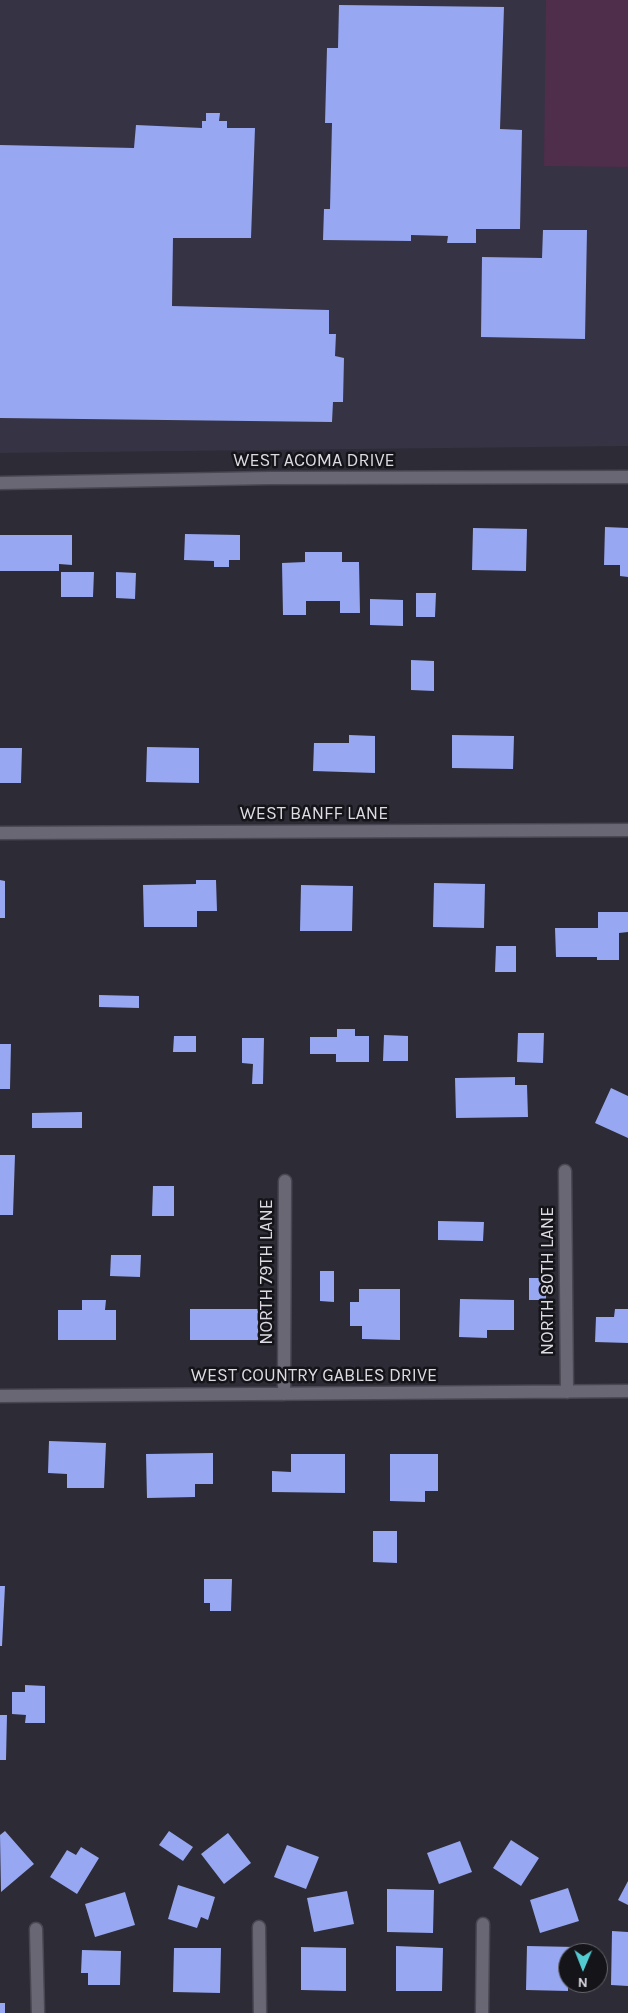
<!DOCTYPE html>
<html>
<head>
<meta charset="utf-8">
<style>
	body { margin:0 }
	#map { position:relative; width:628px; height:2013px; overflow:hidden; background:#2d2b36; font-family:Karla,sans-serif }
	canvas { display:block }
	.north { position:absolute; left:558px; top:1943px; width:50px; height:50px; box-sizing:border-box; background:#151419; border:1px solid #65646a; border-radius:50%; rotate:181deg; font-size:14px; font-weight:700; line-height:20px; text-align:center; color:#dcdbe3 }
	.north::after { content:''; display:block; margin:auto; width:18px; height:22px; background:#52ccd1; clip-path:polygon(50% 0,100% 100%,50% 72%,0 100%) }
</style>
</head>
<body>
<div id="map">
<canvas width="628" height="2013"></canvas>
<div class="north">N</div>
</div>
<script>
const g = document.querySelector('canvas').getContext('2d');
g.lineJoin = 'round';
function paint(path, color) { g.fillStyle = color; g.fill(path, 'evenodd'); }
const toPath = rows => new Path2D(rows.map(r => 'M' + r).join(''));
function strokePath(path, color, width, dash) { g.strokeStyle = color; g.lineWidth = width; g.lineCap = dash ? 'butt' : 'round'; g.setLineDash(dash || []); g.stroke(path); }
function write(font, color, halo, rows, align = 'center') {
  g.font = font + ' Karla,sans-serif'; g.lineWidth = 5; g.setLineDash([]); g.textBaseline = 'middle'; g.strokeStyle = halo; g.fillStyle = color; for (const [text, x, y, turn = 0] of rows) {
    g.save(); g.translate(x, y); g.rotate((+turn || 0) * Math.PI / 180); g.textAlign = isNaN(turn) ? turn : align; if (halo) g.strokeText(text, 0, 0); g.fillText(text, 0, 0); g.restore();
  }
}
paint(toPath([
	[0,0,628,0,628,446,0,453]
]), '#363344');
paint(toPath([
	[546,0,628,0,628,167,544,166]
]), '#4f2e4b');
paint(toPath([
	[339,5,504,7,500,129,522,130,520,229,476,229,476,243,447,243,448,236,411,235,411,241,323,240,324,209,330,209,332,123,325,123,327,48,338,48],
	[206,113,220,113,219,121,227,121,227,128,255,128,251,238,173,238,172,306,329,310,329,334,336,334,335,356,344,358,343,402,333,402,332,422,0,418,0,145,134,148,136,125,202,128,202,121,206,121],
	[543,230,587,230,585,339,481,337,482,257,542,258],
	[605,527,628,528,628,577,620,576,620,565,604,565],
	[473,528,527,529,526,571,472,570],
	[185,534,240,535,240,560,229,560,229,567,214,567,214,561,184,560],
	[0,535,72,535,72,565,59,564,59,571,0,571],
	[305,552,342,552,342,562,359,562,360,613,340,613,340,601,306,601,306,615,283,615,282,563,305,562],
	[61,572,94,572,93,597,61,597],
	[116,572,136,573,135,599,116,598],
	[416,593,436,593,435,617,416,617],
	[370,599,403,600,403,626,370,625],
	[411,660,434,661,434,691,411,690],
	[349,735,375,736,375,773,313,771,314,743,349,743],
	[452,735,514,736,513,769,452,768],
	[147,747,199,748,199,783,146,782],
	[0,748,22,748,21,783,0,783],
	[0,880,5,881,5,918,0,918],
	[196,880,216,880,217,911,197,911,197,927,144,927,143,885,196,884],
	[434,883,485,884,484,928,433,927],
	[301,885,353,886,352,931,300,931],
	[598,912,628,912,628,932,619,933,619,960,597,960,597,957,556,957,555,928,598,928],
	[496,946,516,946,516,972,495,972],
	[99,995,139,996,139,1008,99,1007],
	[337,1029,355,1029,355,1036,369,1036,369,1062,336,1062,336,1054,310,1054,310,1037,337,1037],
	[518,1033,544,1033,543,1063,517,1062],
	[384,1035,408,1036,408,1061,383,1061],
	[174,1036,196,1036,196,1052,173,1052],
	[242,1038,264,1038,263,1084,252,1084,253,1064,242,1063],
	[0,1044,11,1044,10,1089,0,1089],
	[515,1077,515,1085,527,1085,528,1117,456,1118,455,1078],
	[611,1088,628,1096,628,1138,595,1123],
	[82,1112,82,1128,32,1128,32,1113],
	[0,1155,15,1155,13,1215,0,1215],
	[153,1186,174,1186,174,1216,152,1216],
	[438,1221,484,1222,483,1241,438,1240],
	[111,1255,141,1255,140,1277,110,1276],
	[320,1271,334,1271,334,1302,320,1301],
	[529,1278,546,1278,546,1300,529,1300],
	[359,1289,400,1289,400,1340,362,1339,362,1326,350,1326,350,1302,359,1302],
	[460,1299,514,1300,514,1330,487,1330,487,1338,459,1337],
	[82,1300,106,1300,105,1310,116,1310,116,1340,58,1340,58,1310,82,1310],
	[190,1309,258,1309,258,1340,190,1340],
	[615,1309,628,1309,628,1343,595,1342,596,1317,614,1317],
	[49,1441,106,1443,104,1488,67,1488,67,1474,48,1473],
	[213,1453,213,1484,195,1484,195,1497,147,1498,146,1454],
	[291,1454,345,1454,345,1493,272,1492,272,1471,291,1472],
	[390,1454,438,1454,438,1491,425,1491,425,1502,390,1501],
	[373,1531,397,1531,397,1563,373,1562],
	[204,1579,232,1579,231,1611,210,1611,210,1603,204,1603],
	[0,1586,5,1586,2,1646,0,1646],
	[25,1685,45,1686,45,1723,25,1723,26,1715,12,1714,12,1692,25,1692],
	[0,1715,7,1715,6,1760,0,1760],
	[5,1831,34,1864,1,1892,0,1835],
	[169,1831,193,1847,183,1861,159,1845],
	[228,1833,251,1863,224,1884,201,1854],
	[511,1840,539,1858,521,1886,493,1868],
	[460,1841,472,1872,439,1884,427,1853],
	[287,1845,319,1857,306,1889,274,1877],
	[81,1847,99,1858,77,1894,50,1877,67,1850,76,1855],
	[628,1881,628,1905,618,1900],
	[178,1885,215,1897,208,1920,201,1917,197,1928,168,1919],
	[568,1888,579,1921,540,1933,530,1900],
	[387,1889,434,1890,433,1933,387,1932],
	[347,1891,354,1924,314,1932,307,1898],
	[125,1892,135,1925,95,1937,85,1904],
	[612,1931,628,1932,628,1986,611,1985],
	[396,1946,443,1948,442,1991,396,1991],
	[527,1946,575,1947,575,1953,568,1953,568,1991,526,1990],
	[301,1947,346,1948,346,1991,301,1990],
	[174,1948,221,1948,220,1993,173,1992],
	[82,1950,121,1951,120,1985,88,1985,88,1973,81,1973],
	[0,2003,5,2003,5,2013,0,2013]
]), '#97a7f1');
const minor = toPath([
	[0,483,270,478,628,477],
	[0,833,628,830],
	[565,1171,567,1392],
	[284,1394,285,1181],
	[0,1396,628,1391],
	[259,1927,260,2013],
	[36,1929,38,2013],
	[482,2013,483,1924]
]);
strokePath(minor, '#494751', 15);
strokePath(minor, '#6a6775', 12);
write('18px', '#dcdbe3', '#151419', [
	["WEST ACOMA DRIVE",314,461],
	["WEST BANFF LANE",314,814],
	["NORTH 79TH LANE",267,1272,-90],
	["NORTH 80TH LANE",548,1281,-90],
	["WEST COUNTRY GABLES DRIVE",314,1376]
]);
</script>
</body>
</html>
